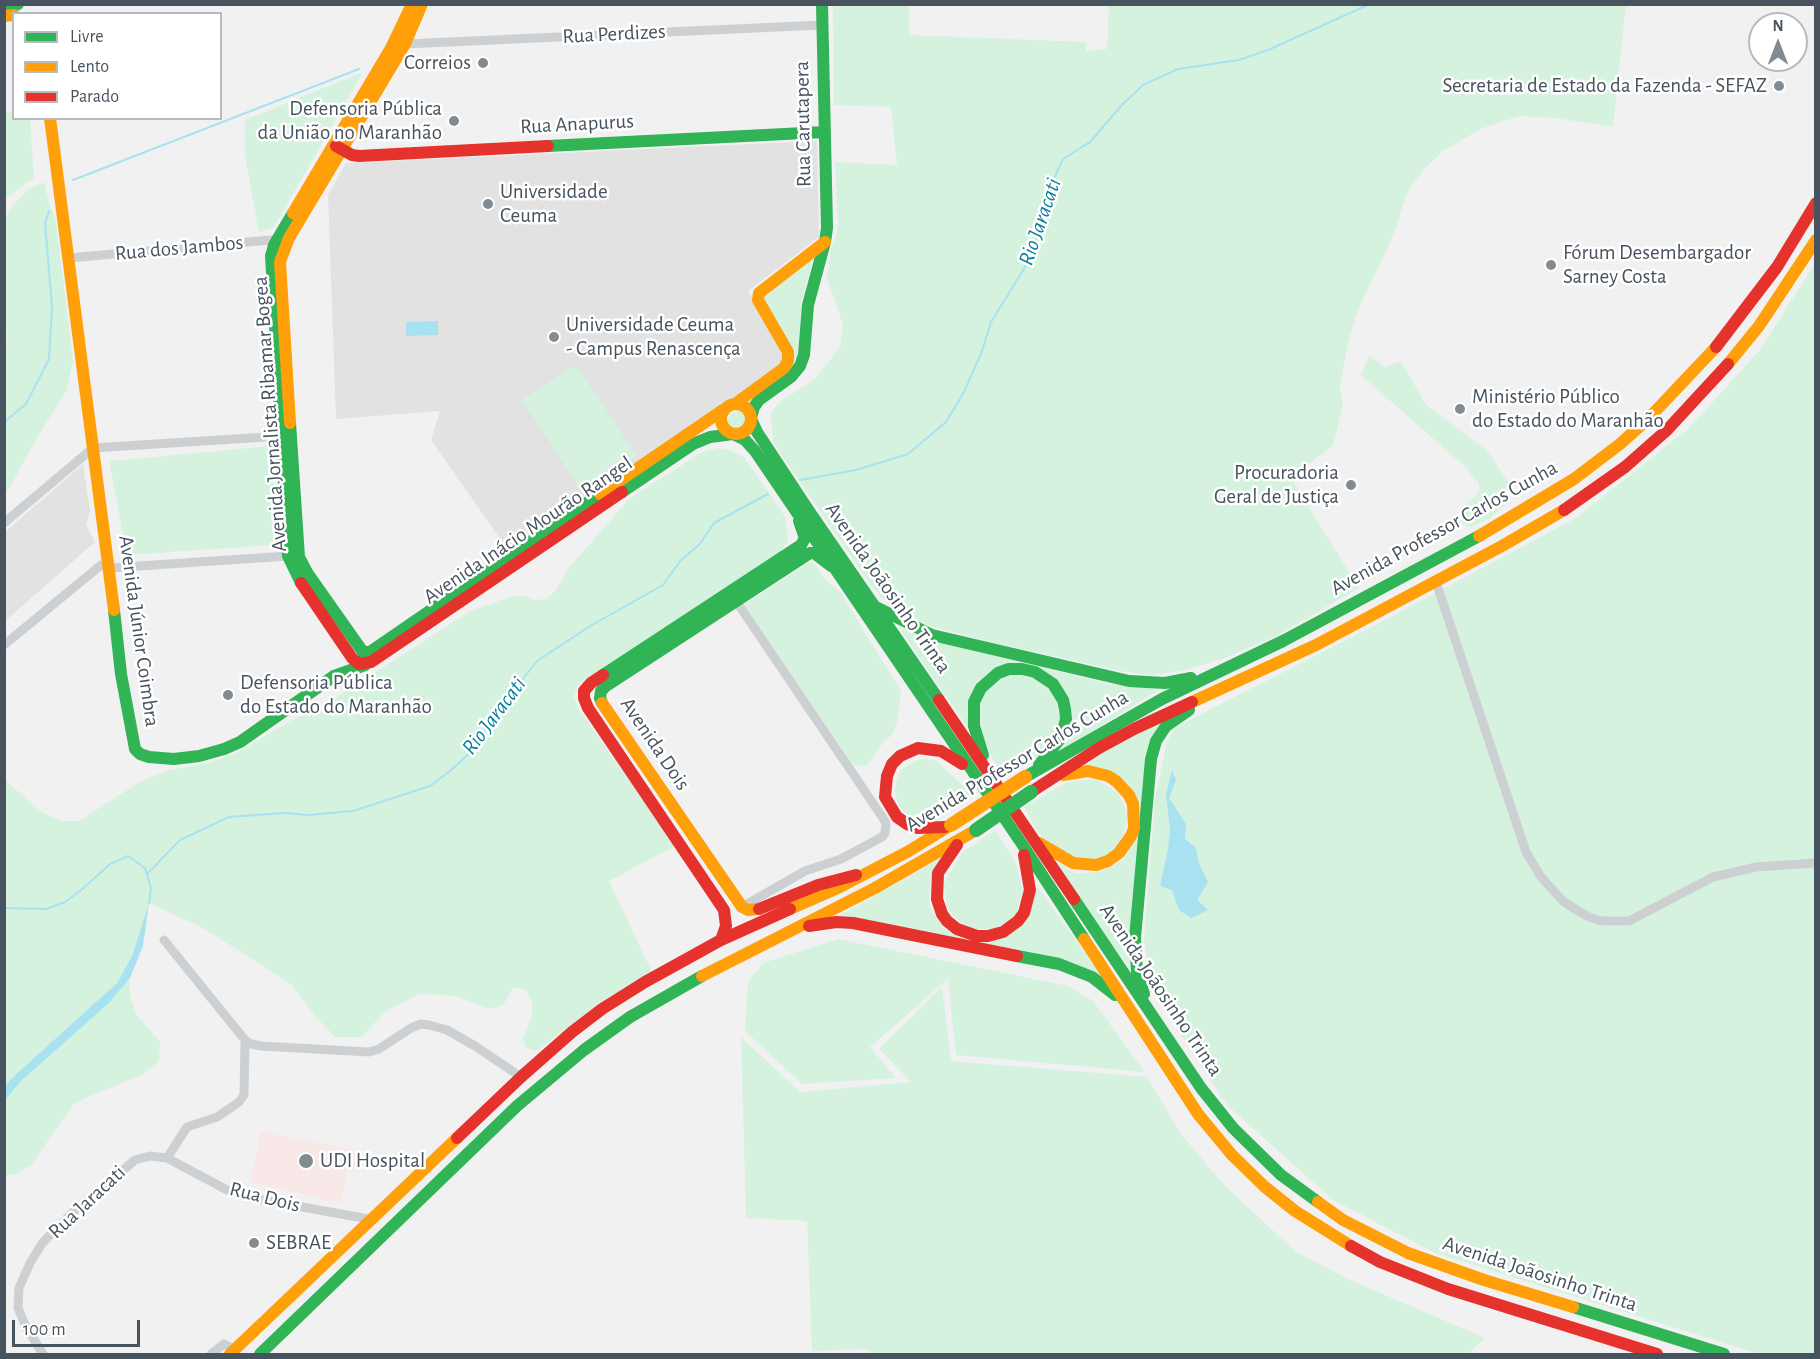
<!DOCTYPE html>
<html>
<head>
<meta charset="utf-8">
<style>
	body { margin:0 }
	#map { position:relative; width:1820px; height:1359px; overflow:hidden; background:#f2f1f1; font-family:"Alegreya Sans",sans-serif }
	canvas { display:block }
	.frame { position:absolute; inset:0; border:6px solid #47545f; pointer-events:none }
	.legend { position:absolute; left:12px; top:12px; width:210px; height:108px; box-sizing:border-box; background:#fff; border:2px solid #b5bbbf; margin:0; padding:8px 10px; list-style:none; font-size:18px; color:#47545f }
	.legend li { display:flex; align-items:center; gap:12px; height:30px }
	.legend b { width:30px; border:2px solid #b5bbbf }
	.north { position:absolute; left:1748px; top:12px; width:60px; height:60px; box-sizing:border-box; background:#fff; border:2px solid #b5bbbf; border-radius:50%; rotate:0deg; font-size:16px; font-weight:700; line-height:24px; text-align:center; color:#47545f }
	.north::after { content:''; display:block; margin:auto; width:21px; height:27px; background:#838b92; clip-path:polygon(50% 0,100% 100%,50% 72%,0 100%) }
	.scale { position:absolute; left:12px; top:1320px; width:128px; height:27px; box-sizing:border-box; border:3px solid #47545f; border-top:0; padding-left:8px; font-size:18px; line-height:21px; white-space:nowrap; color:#47545f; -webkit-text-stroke:4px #fff; paint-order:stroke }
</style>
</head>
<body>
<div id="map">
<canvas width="1820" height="1359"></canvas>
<div class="frame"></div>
<ul class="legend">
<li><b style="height:8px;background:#30b455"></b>Livre</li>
<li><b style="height:8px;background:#ff9f0a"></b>Lento</li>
<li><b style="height:8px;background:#e5322d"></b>Parado</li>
</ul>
<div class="north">N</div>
<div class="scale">100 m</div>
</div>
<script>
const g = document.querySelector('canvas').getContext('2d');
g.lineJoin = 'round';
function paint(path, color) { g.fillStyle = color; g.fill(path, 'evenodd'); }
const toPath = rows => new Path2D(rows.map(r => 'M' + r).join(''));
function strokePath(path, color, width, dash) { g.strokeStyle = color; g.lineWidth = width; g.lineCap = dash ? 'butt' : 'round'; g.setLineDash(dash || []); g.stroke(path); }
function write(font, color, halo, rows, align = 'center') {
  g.font = font + ' "Alegreya Sans",sans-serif'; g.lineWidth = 5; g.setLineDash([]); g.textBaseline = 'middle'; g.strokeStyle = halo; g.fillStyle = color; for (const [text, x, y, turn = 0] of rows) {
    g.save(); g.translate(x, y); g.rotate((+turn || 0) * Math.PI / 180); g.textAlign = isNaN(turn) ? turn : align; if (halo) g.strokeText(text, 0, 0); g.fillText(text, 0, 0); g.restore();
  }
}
paint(toPath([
	[817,141,819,237,748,291,783,351,782,365,508,550,431,440,440,411,336,419,328,195,346,163],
	[83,464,90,511,86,525,95,542,5,621,5,532]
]), '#e3e2e3');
paint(toPath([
	[260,1131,360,1151,356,1172,348,1171,341,1203,251,1183]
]), '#f8e9e8');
paint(toPath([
	[833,5,909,5,909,35,1086,42,1086,51,1107,49,1109,5,1626,5,1613,127,1555,118,1519,116,1483,128,1444,150,1423,170,1407,193,1394,234,1358,310,1348,342,1340,387,1343,405,1333,446,1303,468,1294,483,1359,588,1278,635,1220,660,1181,671,1151,675,1120,671,991,642,930,626,907,618,889,605,872,587,774,444,770,415,781,401,815,379,840,347,843,325,827,278,831,247,836,237,838,224,835,162,897,165,891,107,834,105],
	[363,72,274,227,259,232,245,156,245,120],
	[13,110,14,118,30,119,34,178,5,199,5,113],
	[44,182,50,205,56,221,73,361,66,392,36,439,13,482,5,493,4,371,7,337,4,295,5,220,9,210,28,189],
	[813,258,802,299,798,356,797,360,793,359,763,300,764,294],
	[1815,264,1815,1354,1759,1354,1435,1253,1333,1200,1227,1105,1152,991,1144,939,1155,798,1167,741,1176,727,1364,631,1576,518,1688,429,1759,351],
	[1369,355,1385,367,1401,361,1426,405,1486,449,1509,483,1504,506,1489,519,1471,527,1464,525,1460,522,1464,506,1479,493,1479,483,1462,464,1361,375],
	[576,365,637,456,582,491,522,400],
	'727 421a10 10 0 1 1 20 0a10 10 0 1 1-20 0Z',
	[271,446,278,540,274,545,127,555,109,461],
	[718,448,727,449,744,457,784,515,787,527,788,542,779,553,581,682,576,689,574,698,578,708,675,846,609,881,652,972,603,1000,538,1050,532,1050,526,1047,523,1039,532,1015,532,1002,526,991,521,988,514,988,503,1005,490,1009,456,996,420,994,387,1010,361,1037,335,1037,315,1016,293,986,262,965,201,927,149,903,132,956,117,983,78,1020,32,1060,5,1087,5,780,40,811,60,821,79,821,143,780,170,770,208,763,237,753,288,722,318,709,469,612,512,596,524,596,534,600,547,599,556,590,568,569,629,499,702,452],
	[810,562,814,563,824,578,840,592,901,691,897,725,891,736,884,741,870,762,864,766,853,765,744,605],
	[904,629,925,639,1109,684,1160,689,1063,749,1069,736,1072,715,1066,693,1010,667,968,706,969,730,901,631],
	[1014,674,1035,679,1051,691,1057,700,1060,720,1057,731,1051,742,1039,757,1001,776,983,738,977,708,981,697,996,681],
	[1161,719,1143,781,1130,967,1106,939,1056,862,1076,874,1102,871,1123,860,1133,843,1136,797,1086,766,1104,751],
	[926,759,937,761,963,786,971,797,935,822,916,819,907,814,900,808,897,801,895,791,896,781,901,770,917,760],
	[1096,779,1119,794,1128,815,1122,841,1108,857,1082,862,1059,853,1040,835,1024,807,1067,782],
	[995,830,1015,861,1023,890,1015,917,994,929,975,929,961,923,948,910,943,885,962,852],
	[941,858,931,880,929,904,944,929,987,942,1004,939,1029,917,1037,886,1107,984,1092,972,839,916],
	[838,939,1068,986,1093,1001,1145,1072,956,1055,948,979,870,1047,896,1078,802,1084,745,1031,748,981,763,963],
	[130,978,130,996,136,1014,160,1042,159,1061,144,1074,92,1095,74,1104,31,1165,15,1174,5,1176,5,1100,21,1081,109,1003],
	[942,986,951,1061,1147,1077,1181,1134,1225,1186,1296,1252,1350,1280,1485,1338,1468,1354,871,1354,867,1349,812,1351,807,1221,746,1218,741,1037,800,1092,911,1082,879,1049,916,1013]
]), '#d5f2df');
paint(toPath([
	[438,321,438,335,406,336,406,322],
	[1172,770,1176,780,1169,798,1186,824,1185,839,1196,848,1199,864,1208,882,1197,900,1208,910,1191,918,1179,910,1172,890,1160,886,1168,849,1170,831,1166,794],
	[149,903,143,946,130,978,109,1003,21,1081,5,1100,5,1087,11,1079,117,983,132,956]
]), '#a8e2f1');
strokePath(toPath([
	[73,180,359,69],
	[4,422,26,404,49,359,52,307,45,223,49,211],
	[800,480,856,470,908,454,946,422,964,392,982,351,991,322,1024,269,1036,239,1044,200,1063,159,1090,142,1121,106,1143,85,1178,69,1239,60,1268,50,1370,4],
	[149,903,151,888,147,874,180,840,229,817,285,813,308,815,353,811,430,786,450,771,472,751,501,702,518,685,537,661,592,625,663,585,681,560,699,545,714,523,768,494],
	[4,908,46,909,65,902,80,891,110,864,128,856,145,868,147,874]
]), '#a8e2f1', 2);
strokePath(toPath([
	[405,44,822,25],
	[69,258,282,239],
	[4,523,93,448,281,436],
	[1436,582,1526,852,1541,877,1563,901,1573,908,1589,917,1602,921,1629,921,1713,877,1756,867,1816,863],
	[736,601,885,821,886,826,885,833,882,837,841,859,805,871,742,907],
	[4,645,101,565,109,568,288,556],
	[164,940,245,1040,251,1044,261,1046,369,1052,379,1049,411,1028,421,1024,429,1025,447,1030,475,1046,521,1077],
	[167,1158,187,1127,217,1117,239,1102,244,1095,245,1040],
	[43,1354,26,1327,18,1308,19,1288,30,1263,43,1242,73,1212,135,1160,150,1156,167,1158,227,1190,246,1197,369,1219],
	[211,1354,224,1344,235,1350]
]), '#cdd0d2', 9);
strokePath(toPath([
	[4,10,18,4],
	[548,146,824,132],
	[293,213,274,245,271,256,288,556,301,583],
	[751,418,754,407,759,400,791,377,800,366,804,355,808,305,825,242,827,228,822,4],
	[751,419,757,432,809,511,939,700],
	[290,423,299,557,308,574,363,652,370,652,600,494],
	[733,434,745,440,755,451,1022,844,1084,939],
	[622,492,693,444,710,437,733,434],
	[878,608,932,635,1129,681,1165,683,1191,678],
	[114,610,121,674,135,749,140,754,149,757,174,759,199,756,224,749,240,742,334,676,365,665],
	[603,675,801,545,805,538,799,521],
	[602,703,600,698,601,691,606,686,810,553,814,553,831,566],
	[983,755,974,726,974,702,981,688,998,673,1009,669,1022,669,1035,672,1053,684,1063,700,1065,709,1066,719,1061,738,1039,765],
	[1025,777,1162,699,1283,641,1479,536],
	[1074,899,1201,1088,1233,1128,1281,1175,1318,1202],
	[1017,956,1059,964,1092,977,1115,995],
	[1144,994,1137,972,1135,938,1151,759,1156,741,1166,726,1189,710],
	[1573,1307,1724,1354],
	[260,1354,517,1106,584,1050,630,1017,702,976]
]), '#30b455', 12);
strokePath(toPath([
	[4,16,14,15],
	[50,118,114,610],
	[293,213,391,48,412,4],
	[1728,364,1759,326,1816,240],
	'721 419a15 15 0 1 1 30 0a15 15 0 1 1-30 0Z',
	[735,404,784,368,788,361,788,352,758,300,759,293,825,242],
	[290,423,280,262,289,238,405,44,422,4],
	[600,494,723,410],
	[1479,536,1574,479,1620,444,1648,419,1716,347],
	[1192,702,1316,645,1502,546,1564,510],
	[602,703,742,907,748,910,759,909],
	[1039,843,1073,863,1096,865,1108,861,1119,853,1131,836,1134,828,1133,804,1129,795,1116,781,1108,776,1088,771,1063,775],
	[790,909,840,887,909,851,951,825],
	[1084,939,1198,1114,1232,1155,1265,1187,1295,1211,1351,1246],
	[702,976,875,888,976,830],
	[1318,1202,1343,1220,1408,1253,1484,1280,1573,1307],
	[230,1354,457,1138]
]), '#ff9f0a', 12);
strokePath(toPath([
	[336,146,352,155,359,156,548,146],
	[1716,347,1777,267,1816,203],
	[1564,510,1625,467,1667,430,1728,364],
	[301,583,352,658,359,664,371,662,622,492],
	[603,675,591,683,584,691,584,698,588,708,724,910,726,926,721,940],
	[939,700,1074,899],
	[1031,792,1099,748,1134,729,1192,702],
	[945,827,918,828,907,824,897,817,885,797,887,776,892,764,900,756,918,748,941,751,962,764],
	[957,845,938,873,937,899,942,914,947,921,957,929,977,936,988,936,1003,932,1018,921,1024,913,1030,890,1024,855],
	[759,909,818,885,856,875],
	[809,926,836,922,853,923,1017,956],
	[457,1138,521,1077,572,1032,602,1009,645,982,721,940,790,909],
	[1351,1246,1380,1262,1448,1289,1657,1354]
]), '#e5322d', 12);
strokePath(toPath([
	[976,830,1031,792]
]), '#30b455', 14);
strokePath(toPath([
	[951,825,1025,777]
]), '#ff9f0a', 14);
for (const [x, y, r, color] of [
	[483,63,6,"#838b92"],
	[1779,86,6,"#838b92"],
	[454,121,6,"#838b92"],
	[488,204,6,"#838b92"],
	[1551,265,6,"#838b92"],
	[554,337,6,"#838b92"],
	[1460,409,6,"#838b92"],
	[1351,485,6,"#838b92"],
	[228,695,6,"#838b92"],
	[306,1161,8,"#838b92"],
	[254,1243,6,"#838b92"]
]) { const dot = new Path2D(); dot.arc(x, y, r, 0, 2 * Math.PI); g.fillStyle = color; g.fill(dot); strokePath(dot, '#fff', 2); }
write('21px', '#47545f', '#fff', [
	["Rua Perdizes",614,34,-3],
	["Rua Anapurus",577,124,-3],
	["Rua Carutapera",803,124,-91],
	["Rua dos Jambos",179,248,-5],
	["Avenida Jornalista Ribamar Bogea",270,414,-94],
	["Avenida Professor Carlos Cunha",1444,528,-29],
	["Avenida Inácio Mourão Rangel",528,530,-34],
	["Avenida Joãosinho Trinta",888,588,55],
	["Avenida Júnior Coimbra",139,631,82],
	["Avenida Dois",655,744,56],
	["Avenida Professor Carlos Cunha",1017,761,-31],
	["Avenida Joãosinho Trinta",1161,990,56],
	["Rua Dois",265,1197,14],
	["Rua Jaracati",87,1202,-43],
	["Avenida Joãosinho Trinta",1540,1274,18]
]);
write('21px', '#47545f', '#fff', [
	["Correios",471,63,"right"],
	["Secretaria de Estado da Fazenda - SEFAZ",1767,86,"right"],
	["Defensoria Pública",442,109,"right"],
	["da União no Maranhão",442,133,"right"],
	["Universidade",500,192],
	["Ceuma",500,216],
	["Fórum Desembargador",1563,253],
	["Sarney Costa",1563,277],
	["Universidade Ceuma",566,325],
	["- Campus Renascença",566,349],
	["Ministério Público",1472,397],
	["do Estado do Maranhão",1472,421],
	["Procuradoria",1339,473,"right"],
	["Geral de Justiça",1339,497,"right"],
	["Defensoria Pública",240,683],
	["do Estado do Maranhão",240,707],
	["UDI Hospital",320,1161],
	["SEBRAE",266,1243]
], 'left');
write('italic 22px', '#077f9b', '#fff', [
	["Rio Jaracati",1040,222,-71],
	["Rio Jaracati",494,716,-53]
]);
</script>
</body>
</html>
